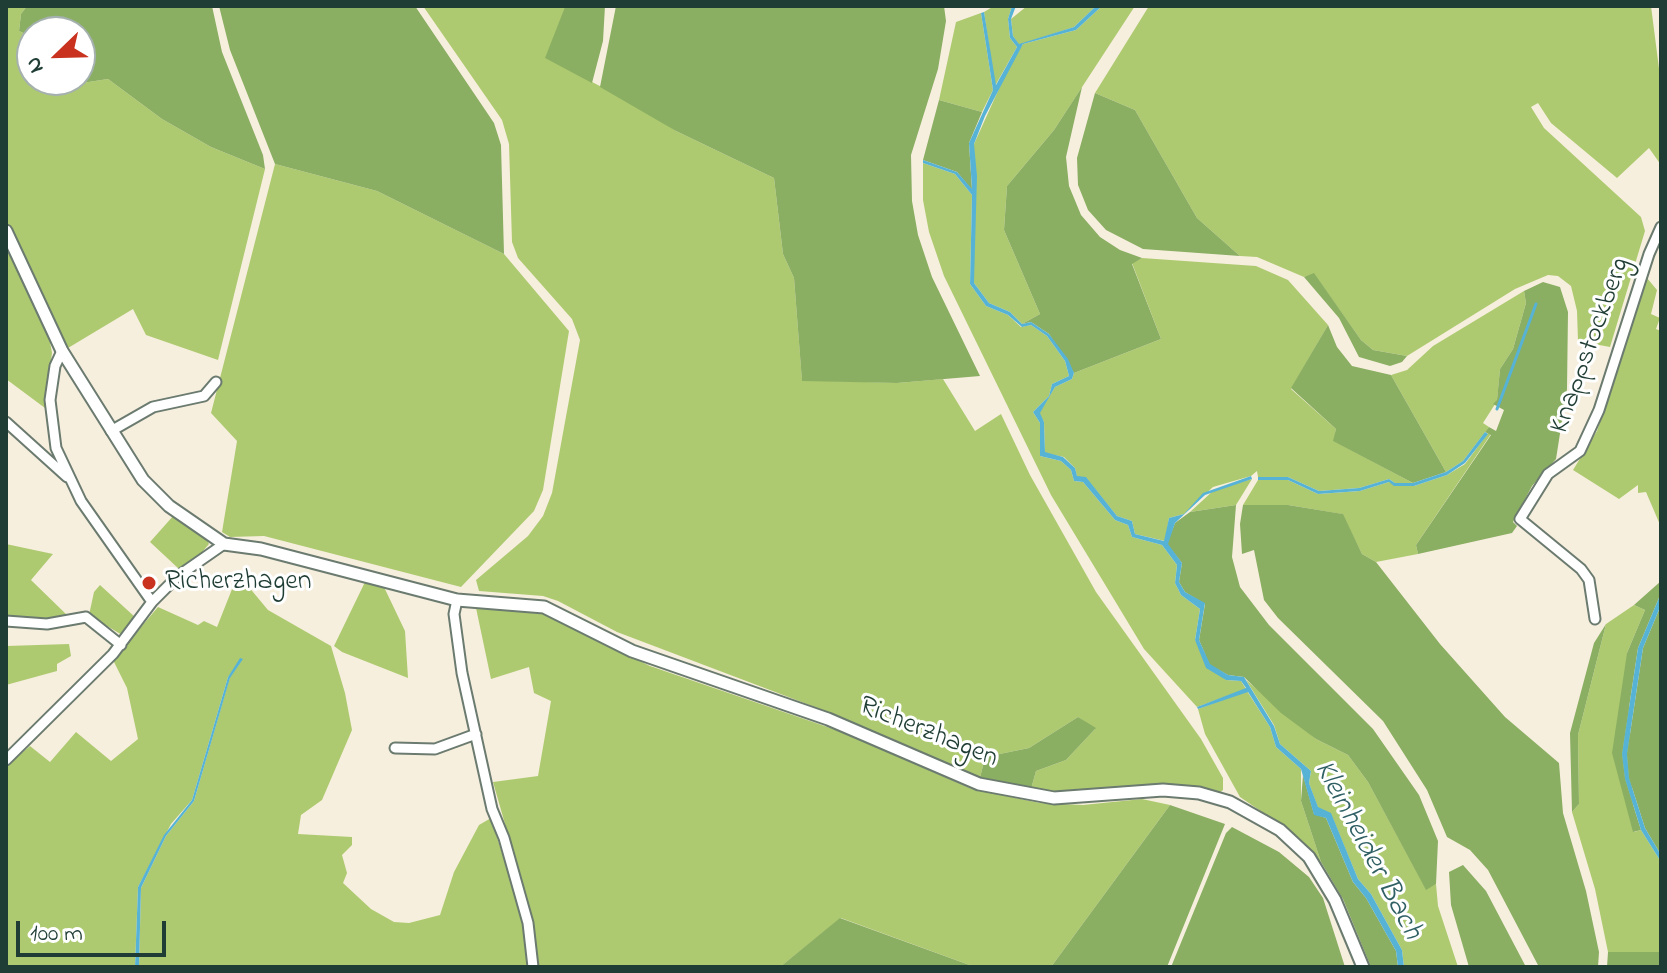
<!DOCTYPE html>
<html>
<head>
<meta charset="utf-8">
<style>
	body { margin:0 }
	#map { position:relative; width:1667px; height:973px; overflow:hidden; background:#f7efde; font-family:"Indie Flower",sans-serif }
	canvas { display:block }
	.frame { position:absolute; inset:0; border:8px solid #1f3d34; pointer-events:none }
	.north { position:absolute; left:16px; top:16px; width:80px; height:80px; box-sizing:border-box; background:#fff; border:2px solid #a5b1ae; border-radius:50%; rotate:247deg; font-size:22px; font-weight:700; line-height:32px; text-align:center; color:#1f3d34 }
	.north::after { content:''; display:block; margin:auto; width:28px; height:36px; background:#c8321e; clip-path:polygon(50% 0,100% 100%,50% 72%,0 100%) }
	.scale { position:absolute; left:16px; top:921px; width:150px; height:36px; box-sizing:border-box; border:4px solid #1f3d34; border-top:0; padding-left:10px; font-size:24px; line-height:28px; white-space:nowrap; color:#1f3d34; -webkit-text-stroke:6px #fff; paint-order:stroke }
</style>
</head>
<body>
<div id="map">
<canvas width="1667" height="973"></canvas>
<div class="frame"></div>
<div class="north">N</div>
<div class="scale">100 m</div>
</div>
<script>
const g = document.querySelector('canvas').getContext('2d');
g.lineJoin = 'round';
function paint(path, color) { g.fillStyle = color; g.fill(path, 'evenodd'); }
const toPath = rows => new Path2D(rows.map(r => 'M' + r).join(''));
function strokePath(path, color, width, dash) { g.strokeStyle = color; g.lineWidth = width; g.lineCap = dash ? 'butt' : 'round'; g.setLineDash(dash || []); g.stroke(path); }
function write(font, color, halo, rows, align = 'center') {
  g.font = font + ' "Indie Flower",sans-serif'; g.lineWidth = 6; g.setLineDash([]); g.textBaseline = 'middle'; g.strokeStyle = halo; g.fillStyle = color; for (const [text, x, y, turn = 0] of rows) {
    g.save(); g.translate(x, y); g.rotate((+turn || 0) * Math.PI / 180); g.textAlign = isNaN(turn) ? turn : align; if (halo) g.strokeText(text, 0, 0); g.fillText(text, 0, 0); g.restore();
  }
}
paint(toPath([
	[6,6,27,6,21,14,19,31,32,37,32,80,37,80,36,90,108,79,162,119,211,147,265,169,218,360,146,335,133,309,68,348,64,346,6,222],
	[423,6,566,6,546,58,642,108,676,131,774,178,783,254,794,278,802,380,897,383,943,379,975,431,1001,414,1030,475,1096,592,1201,739,1223,778,1223,790,1218,794,1184,785,1158,784,1065,792,1031,789,1036,771,1066,760,1095,729,1078,717,1029,748,985,757,980,778,828,712,617,632,558,601,543,596,479,591,476,580,528,536,543,516,552,493,580,340,572,319,518,258,512,242,509,144,502,120],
	[994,6,1012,6,1008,19,1010,38,1017,47,995,86,984,12],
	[1027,6,1096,6,1074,27,1019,45,1013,36,1011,19],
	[1102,6,1135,6,1054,130,1007,186,1004,230,1040,314,1022,324,1010,312,989,303,974,283,974,144,1012,60,1023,44,1076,30],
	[1149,6,1651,6,1661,84,1661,165,1649,148,1617,178,1551,123,1538,103,1531,107,1544,128,1641,217,1645,231,1610,347,1578,341,1577,311,1571,286,1558,276,1548,275,1515,289,1407,356,1373,350,1361,340,1314,274,1304,277,1257,257,1240,256,1197,218,1135,110,1095,93],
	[981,13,993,90,982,112,939,100,956,22],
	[923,163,955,174,972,195,970,284,986,306,1008,315,1021,327,1031,325,1047,336,1065,361,1069,376,1052,384,1049,396,1033,412,1040,423,1040,456,1061,461,1071,470,1074,481,1083,482,1115,520,1128,525,1132,537,1162,545,1177,565,1175,583,1181,595,1200,609,1195,640,1226,680,1241,681,1246,689,1197,707,1144,649,1051,495,944,276,929,232,923,200],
	[275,164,377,191,504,254,569,331,543,490,534,511,461,587,264,536,230,537,222,532,237,441,211,413],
	[6,244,49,336,52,353,45,408,6,379],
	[1142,258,1256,266,1288,280,1328,325,1291,389,1336,429,1334,441,1413,483,1395,483,1389,479,1359,488,1319,491,1288,477,1258,477,1257,471,1251,476,1213,487,1184,514,1169,518,1165,541,1135,534,1132,521,1117,516,1086,478,1077,477,1075,468,1064,457,1045,453,1044,422,1039,413,1055,387,1072,379,1074,373,1161,339,1132,263],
	[1647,278,1657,290,1651,314,1660,318,1656,329,1661,331,1661,527,1646,492,1638,493,1638,485,1619,499,1573,470,1597,431],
	[1524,291,1526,303,1513,349,1500,369,1497,401,1483,423,1489,427,1463,461,1446,472,1391,375,1407,370,1433,346],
	[1488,433,1491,434,1416,545,1418,554,1376,562,1362,554,1342,514,1288,505,1243,505,1258,480,1288,480,1318,494,1360,491,1389,482,1414,486,1447,475,1465,464],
	[1252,479,1236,505,1190,512,1214,490],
	[174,515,206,538,209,544,197,558,179,569,150,542],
	[6,544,53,554,31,580,67,615,37,621,6,617],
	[238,574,268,610,331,646,345,693,352,730,322,800,301,815,298,834,352,837,352,845,342,855,347,873,343,883,371,909,394,922,409,923,440,915,454,872,479,825,491,818,520,911,529,967,139,967,141,888,166,836,194,801,230,677,242,660,228,677,192,800,171,824,138,887,135,967,6,967,6,766,30,746,50,762,76,732,111,761,138,739,127,688,113,660,158,607,198,625,204,621,217,627],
	[365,582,384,587,405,631,408,678,342,652,334,646],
	[100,585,136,618,122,635,89,615,94,592],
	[1634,605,1645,610,1627,653,1634,832,1641,830,1661,862,1661,952,1608,952,1595,889,1572,812,1579,804,1578,735,1606,624],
	[476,608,544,614,650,666,842,732,972,789,1040,803,1083,805,1142,799,1170,805,1051,967,975,967,841,918,780,967,538,967,533,922,493,782,538,776,551,701,534,693,529,667,491,679],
	[69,644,71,656,57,664,57,671,6,685,6,646],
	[1246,680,1316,739,1348,755,1368,782,1426,889,1436,884,1438,906,1458,967,1404,967,1402,950,1371,894,1358,879,1331,814,1318,808,1309,783,1311,771,1280,744,1274,725],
	[1247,691,1270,727,1276,747,1301,769,1301,801,1321,862,1290,831,1240,797,1205,734,1198,709]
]), '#aeca70');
paint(toPath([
	[27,6,212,6,222,52,263,155,265,169,211,147,162,119,108,79,36,90,37,80,80,80,80,32,32,32,32,37,19,31,21,14],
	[219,6,415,6,494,123,501,145,504,254,377,191,275,164,230,50],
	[605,6,603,41,592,83,545,58,565,7],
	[616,6,944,6,946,21,938,69,911,155,912,201,918,235,932,277,980,376,897,383,802,381,794,278,783,254,774,178,676,131,600,87],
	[1082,87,1066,157,1069,186,1081,215,1100,237,1120,250,1142,258,1132,264,1161,339,1074,373,1049,334,1031,322,1022,324,1040,314,1004,230,1007,186,1054,130],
	[1095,93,1135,110,1197,218,1240,256,1143,249,1106,230,1088,210,1078,185,1077,158],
	[939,100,982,112,969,143,972,190,957,172,923,160],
	[1314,273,1361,340,1373,350,1407,356,1402,362,1390,366,1359,357,1339,318,1304,277],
	[1543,282,1560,287,1568,312,1567,389,1556,459,1532,486,1513,522,1517,526,1512,533,1418,554,1416,545,1491,435,1485,432,1489,427,1496,431,1504,410,1493,404,1497,400,1500,369,1513,349,1526,303,1524,291],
	[1328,325,1337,347,1352,366,1391,375,1446,472,1413,483,1333,441,1336,429,1291,388],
	[1236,505,1232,557,1240,587,1269,625,1373,729,1419,795,1438,841,1436,884,1426,890,1368,782,1348,755,1316,739,1281,713,1244,677,1228,675,1210,665,1199,640,1205,604,1185,592,1179,582,1182,563,1167,544,1175,523,1190,512],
	[1243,505,1288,505,1343,514,1362,554,1376,562,1440,644,1505,717,1559,763,1563,813,1586,891,1599,952,1598,967,1539,967,1488,870,1470,850,1447,837,1427,790,1383,721,1278,618,1264,600,1254,550,1242,554,1240,524],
	[1661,581,1661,593,1638,648,1622,754,1625,779,1641,830,1633,832,1612,753,1627,653,1645,610,1634,605],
	[1661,605,1661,855,1645,828,1629,778,1627,754,1643,648],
	[1606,624,1578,735,1579,804,1572,812,1570,733,1594,643],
	[1078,717,1096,728,1066,760,1036,771,1031,789,980,778,985,757,1029,748],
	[1303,775,1314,814,1326,818,1353,882,1366,898,1396,951,1398,967,1371,967,1343,899,1321,862,1301,801],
	[1170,805,1225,824,1167,967,1051,967],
	[1232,827,1279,852,1309,877,1323,898,1345,967,1171,967,1226,833],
	[1463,865,1486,891,1526,967,1469,967,1451,905,1449,872],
	[840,918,975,967,780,967],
	[1608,952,1661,952,1661,967,1607,967]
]), '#8aae62');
paint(toPath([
	[1012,6,1016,6,1011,19,1013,36,1019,44,1074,27,1096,6,1102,6,1076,30,1023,44,985,116,974,144,977,176,974,283,989,303,1010,312,1022,324,1031,322,1049,334,1068,359,1074,373,1072,379,1055,387,1040,413,1044,422,1045,452,1063,457,1075,468,1077,476,1086,477,1117,516,1132,521,1135,534,1164,541,1169,518,1184,514,1203,493,1251,476,1252,479,1205,495,1175,523,1168,544,1182,563,1179,582,1185,592,1205,603,1199,640,1210,664,1228,675,1244,677,1274,726,1280,744,1311,771,1309,783,1318,807,1331,813,1358,879,1371,894,1402,950,1404,967,1398,967,1396,951,1366,898,1353,882,1326,818,1314,815,1301,769,1276,747,1270,727,1248,692,1198,709,1197,707,1246,688,1241,681,1226,680,1206,668,1195,640,1200,609,1181,595,1175,583,1177,565,1162,545,1132,537,1128,525,1115,520,1083,482,1074,481,1071,470,1061,461,1040,456,1040,423,1033,412,1049,396,1052,384,1069,376,1065,361,1047,336,1031,325,1022,327,1008,315,986,306,970,284,972,195,955,174,923,163,923,160,957,172,972,189,969,143,993,90,981,13,984,12,996,85,1017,47,1010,38,1008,19],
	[1485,432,1488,434,1465,463,1447,475,1414,486,1394,486,1389,482,1360,491,1318,494,1288,480,1258,480,1258,477,1288,477,1319,491,1359,488,1389,479,1395,483,1413,483,1446,472,1463,461],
	[1661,593,1661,605,1643,648,1627,754,1629,778,1645,828,1661,855,1661,862,1641,830,1625,779,1622,754,1638,648],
	[240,658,243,659,230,678,194,801,166,836,141,888,139,967,135,967,138,887,164,835,192,800,228,677]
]), '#57b3d5');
strokePath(toPath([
	[1497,409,1536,304]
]), '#57b3d5', 3);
const minor = toPath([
	[62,351,55,366,50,400,56,448,81,501,152,602],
	[6,422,67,477],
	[111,431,153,407,204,396,216,382],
	[457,600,454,614,462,673,492,809,504,838,528,923,533,967],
	[1595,619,1589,580,1581,569,1520,519,1548,474,1580,451,1599,410,1649,254,1661,227],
	[6,621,47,624,86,617,121,645],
	[395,748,435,749,476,734],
	[6,760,113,654,152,602,178,576,224,544]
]);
const tertiary = toPath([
	[6,231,62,351,143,480,169,506,224,544,261,549,457,600,544,607,632,651,828,719,979,784,1054,798,1163,790,1199,793,1230,802,1280,830,1309,857,1335,900,1363,967]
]);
strokePath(minor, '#6b7b70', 13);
strokePath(tertiary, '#6b7b70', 15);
strokePath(minor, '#fff', 9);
strokePath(tertiary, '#fff', 11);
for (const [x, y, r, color] of [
	[149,583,8,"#c8321e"]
]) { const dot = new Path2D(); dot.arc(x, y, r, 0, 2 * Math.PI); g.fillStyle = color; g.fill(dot); strokePath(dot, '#fff', 3); }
write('28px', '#1f3d34', '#fff', [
	["Knappstockberg",1592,346,-70],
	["Richerzhagen",928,734,22]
]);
write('28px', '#1f3d34', '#fff', [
	["Richerzhagen",165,583]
], 'left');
write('italic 30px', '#306064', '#fff', [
	["Kleinheider Bach",1366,851,62]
]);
</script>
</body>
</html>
